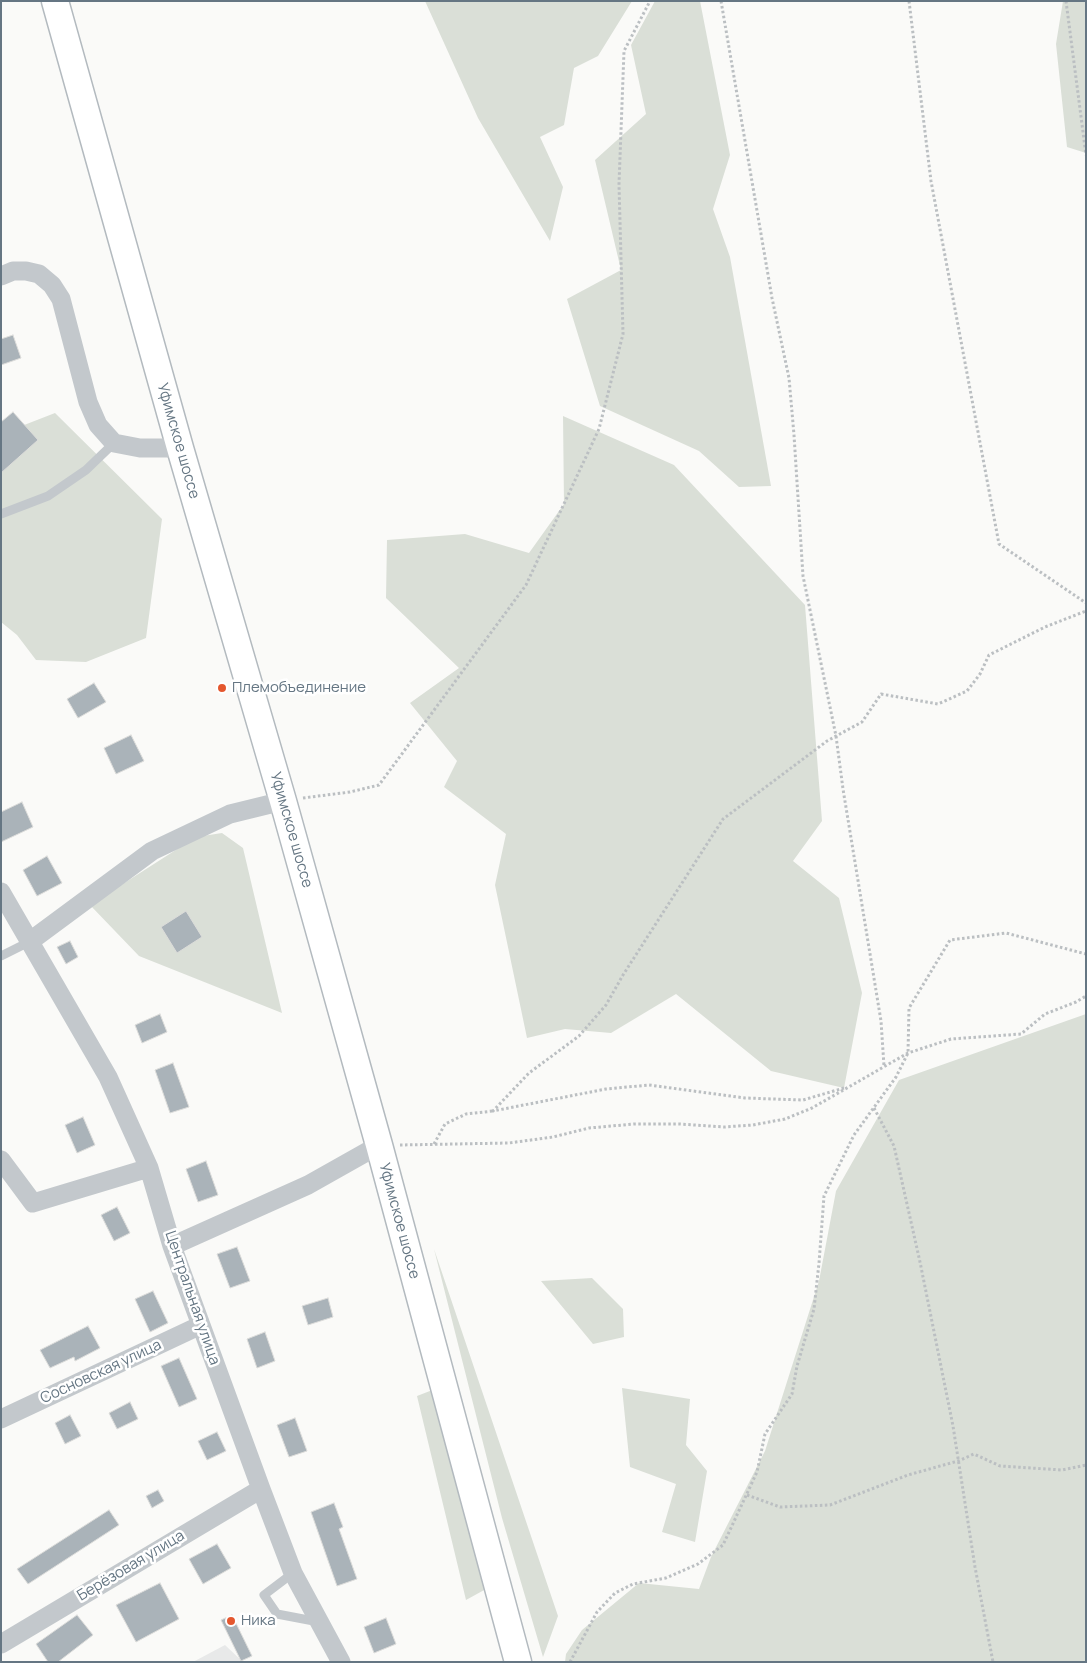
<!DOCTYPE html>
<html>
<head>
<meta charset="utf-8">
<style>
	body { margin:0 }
	#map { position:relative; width:1087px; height:1663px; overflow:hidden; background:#fafaf8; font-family:Manrope,sans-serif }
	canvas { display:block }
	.frame { position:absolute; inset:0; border:2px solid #657683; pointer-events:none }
</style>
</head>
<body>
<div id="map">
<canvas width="1087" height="1663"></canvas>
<div class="frame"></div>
</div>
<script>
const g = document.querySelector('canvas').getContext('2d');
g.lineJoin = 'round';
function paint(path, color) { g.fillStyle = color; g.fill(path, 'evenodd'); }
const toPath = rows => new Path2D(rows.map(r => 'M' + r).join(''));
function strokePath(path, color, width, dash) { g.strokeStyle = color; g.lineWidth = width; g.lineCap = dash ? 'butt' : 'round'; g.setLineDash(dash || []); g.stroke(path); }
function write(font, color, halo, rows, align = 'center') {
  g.font = font + ' Manrope,sans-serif'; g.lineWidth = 5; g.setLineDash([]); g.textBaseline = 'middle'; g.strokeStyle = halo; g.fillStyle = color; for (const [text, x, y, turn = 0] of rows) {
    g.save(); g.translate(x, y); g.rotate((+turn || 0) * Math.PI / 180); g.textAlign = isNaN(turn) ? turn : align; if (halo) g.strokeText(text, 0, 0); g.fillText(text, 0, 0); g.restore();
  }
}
paint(toPath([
	[225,1645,243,1662,193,1662]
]), '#e8e9e9');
paint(toPath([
	[425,1,632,1,598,56,574,68,564,125,540,137,563,187,550,241,478,118],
	[655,1,700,1,730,155,713,209,730,257,771,486,739,487,699,451,600,406,567,299,621,270,595,160,646,114,631,45],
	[1063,1,1086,1,1086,153,1067,147,1056,44],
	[55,413,162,519,146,638,86,662,36,660,17,635,1,622,1,434],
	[563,416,674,465,805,605,822,821,793,861,839,898,862,993,844,1088,771,1071,676,994,611,1033,565,1029,527,1038,495,885,506,834,444,787,457,761,410,703,459,668,386,598,387,540,465,534,529,553,564,504],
	[222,833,243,848,282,1013,139,956,90,905,196,837],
	[1086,1014,1086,1662,565,1662,566,1654,582,1630,639,1583,699,1589,711,1557,765,1451,819,1281,836,1191,899,1080],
	[434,1249,558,1616,543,1657,502,1518],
	[592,1278,623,1309,624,1337,593,1344,541,1281],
	[622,1388,690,1399,686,1445,707,1471,695,1542,662,1532,676,1484,630,1467],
	[435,1389,486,1589,466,1600,417,1396]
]), '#dadfd7');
const building = toPath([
	[13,335,21,358,1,365,1,339,13,335],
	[13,412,38,440,1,473,1,422,13,412],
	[94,683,106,702,78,718,67,699,94,683],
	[131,735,144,761,116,774,104,748,131,735],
	[22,802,33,827,1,842,1,812,22,802],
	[47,856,62,883,37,896,23,870,47,856],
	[186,911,202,937,177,953,161,927,186,911],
	[70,941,78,957,66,964,57,947,70,941],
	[160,1014,167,1032,142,1043,135,1025,160,1014],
	[173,1063,189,1107,170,1113,155,1070,173,1063],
	[83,1117,95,1145,77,1153,65,1125,83,1117],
	[206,1161,218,1195,198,1202,186,1169,206,1161],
	[117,1207,130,1233,114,1241,101,1215,117,1207],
	[237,1247,250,1281,230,1288,217,1254,237,1247],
	[153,1291,168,1323,150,1332,135,1299,153,1291],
	[328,1298,333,1317,308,1325,302,1306,328,1298],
	[88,1326,100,1348,75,1361,74,1357,50,1368,40,1350,88,1326],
	[265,1332,275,1361,257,1368,247,1339,265,1332],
	[179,1358,197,1399,179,1407,161,1366,179,1358],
	[130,1402,138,1419,117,1429,109,1413,130,1402],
	[70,1415,81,1436,65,1444,55,1423,70,1415],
	[295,1418,307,1451,289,1457,277,1425,295,1418],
	[217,1432,226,1451,207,1460,198,1441,217,1432],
	[158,1490,164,1501,152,1508,146,1496,158,1490],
	[334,1503,343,1527,339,1529,357,1579,337,1586,311,1512,334,1503],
	[109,1510,119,1525,28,1584,17,1569,109,1510],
	[217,1544,231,1568,203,1584,189,1559,217,1544],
	[160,1583,179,1619,136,1642,116,1605,160,1583],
	[77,1615,93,1635,58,1662,48,1662,36,1644,77,1615],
	[232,1615,252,1656,241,1661,221,1620,232,1615],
	[386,1618,396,1644,374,1653,364,1627,386,1618]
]);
paint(building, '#aab3b9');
strokePath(building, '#dcdcda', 1);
const secondary = toPath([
	[55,1,180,448,283,801,379,1145,518,1662]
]);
strokePath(secondary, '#b3babf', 29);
strokePath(toPath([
	[721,1,772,298,789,378,794,435,803,576,836,736,843,789,881,1021,884,1066],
	[909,1,931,181,999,544,1086,603],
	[1066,1,1086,155],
	[303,798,350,792,379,785,526,585,599,429,623,334,619,184,624,51,650,1],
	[844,1088,803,1100,745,1098,649,1085,606,1089,493,1111,529,1073,579,1036,606,1005,623,975,723,819,827,741,862,722,881,694,938,704,967,691,980,674,989,655,1045,627,1086,611],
	[874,1108,894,1146,920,1262,953,1426,975,1567,993,1662],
	[434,1144,445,1124,466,1114,493,1111],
	[400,1145,509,1143,553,1137,589,1128,634,1124,680,1124,724,1127,753,1125,785,1119,812,1108,908,1053,951,1039,1021,1034,1045,1014,1076,1002,1086,996],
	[747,1495,780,1507,830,1505,908,1475,958,1461,974,1454,1000,1466,1062,1470,1086,1465],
	[570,1662,597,1612,615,1593,633,1584,666,1578,698,1564,723,1545,757,1472,765,1434,792,1394,797,1366,814,1309,819,1263,824,1196,854,1135,896,1077,908,1053,909,1008,950,940,1006,933,1086,954]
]), '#bbbfc2', 3, [2.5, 2.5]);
strokePath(toPath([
	[1,514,48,496,86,470,114,443],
	[1,956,29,942],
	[293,1573,264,1595,277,1614,319,1622]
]), '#c3c8cc', 9);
strokePath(toPath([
	[1,276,13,271,26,271,39,274,52,285,61,299,88,402,98,425,114,443,140,448,180,448],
	[1,892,108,1077,149,1168,172,1246,261,1489,293,1573,341,1662],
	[29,942,152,851,230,814,283,801],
	[1,1160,33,1203,149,1168],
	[172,1246,308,1185,379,1145],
	[1,1419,201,1325],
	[1,1644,261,1489]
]), '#c3c8cc', 19);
strokePath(secondary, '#fff', 26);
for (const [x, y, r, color] of [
	[222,688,5,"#e4572e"],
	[231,1621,5,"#e4572e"]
]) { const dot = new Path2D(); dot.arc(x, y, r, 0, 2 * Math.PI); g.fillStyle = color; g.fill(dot); strokePath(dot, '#fff', 2); }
write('15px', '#657683', '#fff', [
	["Уфимское шоссе",178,441,74],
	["Уфимское шоссе",291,830,74],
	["Уфимское шоссе",399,1221,75],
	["Центральная улица",192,1298,71],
	["Сосновская улица",101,1372,-25],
	["Берёзовая улица",131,1566,-31]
]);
write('15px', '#657683', '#fff', [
	["Племобъединение",232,688],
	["Ника",241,1621]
], 'left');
</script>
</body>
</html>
